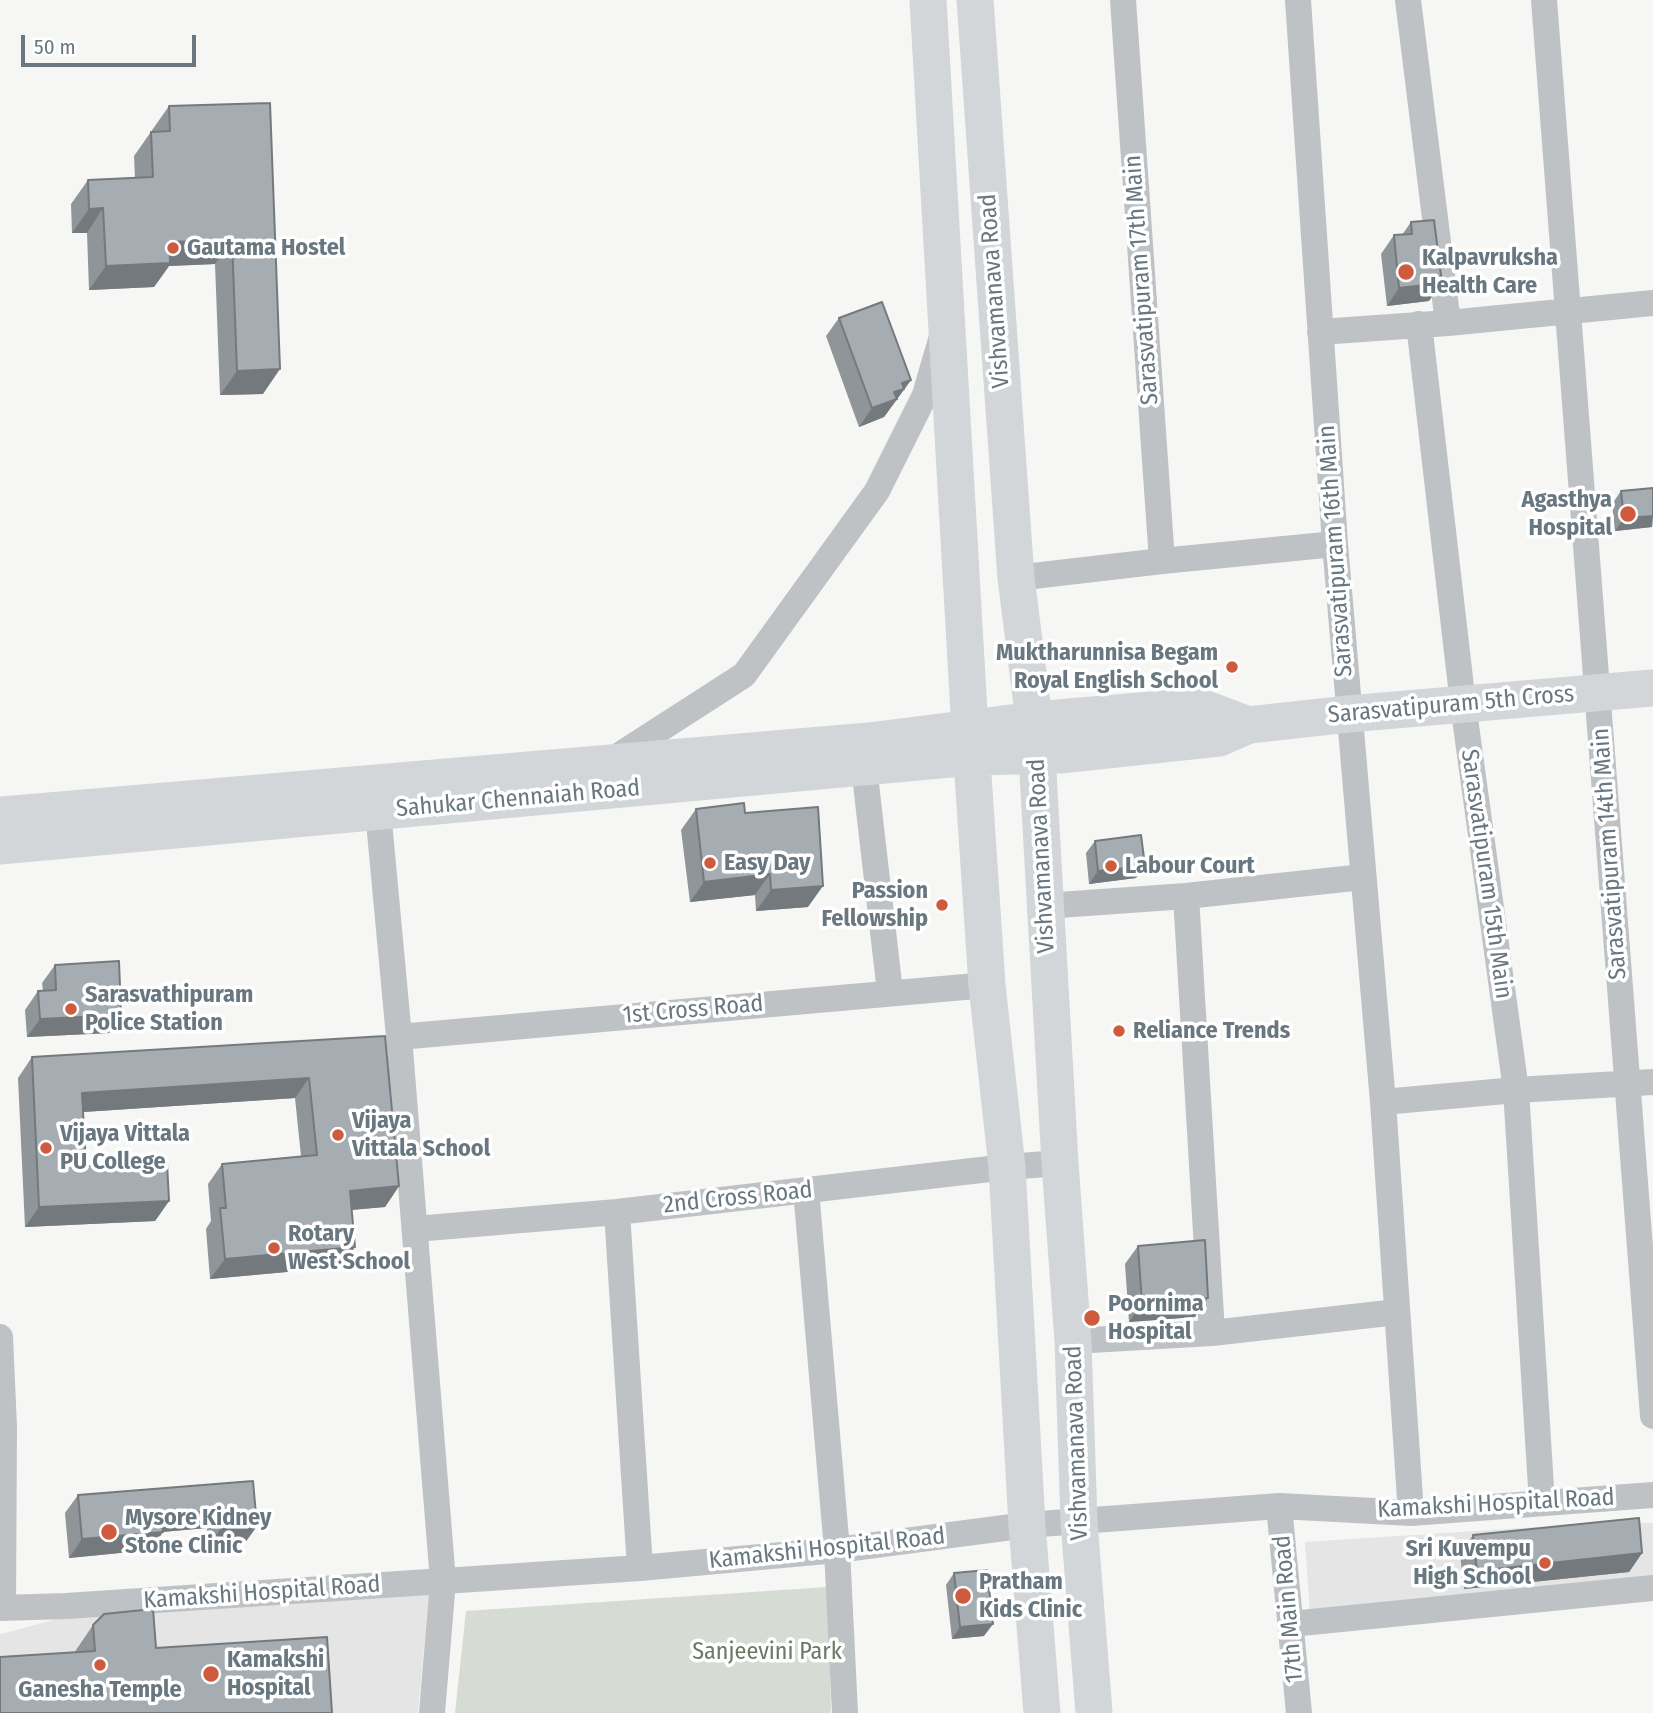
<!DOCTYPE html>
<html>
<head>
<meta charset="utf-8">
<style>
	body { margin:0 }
	#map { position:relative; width:1653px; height:1713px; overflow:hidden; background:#f6f6f4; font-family:"Fira Sans Condensed",sans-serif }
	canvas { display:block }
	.scale { position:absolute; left:21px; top:35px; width:175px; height:32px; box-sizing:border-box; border:4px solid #697781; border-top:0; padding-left:9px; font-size:21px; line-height:24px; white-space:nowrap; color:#697781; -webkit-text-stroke:5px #fff; paint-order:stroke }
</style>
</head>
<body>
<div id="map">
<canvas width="1653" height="1713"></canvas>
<div class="scale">50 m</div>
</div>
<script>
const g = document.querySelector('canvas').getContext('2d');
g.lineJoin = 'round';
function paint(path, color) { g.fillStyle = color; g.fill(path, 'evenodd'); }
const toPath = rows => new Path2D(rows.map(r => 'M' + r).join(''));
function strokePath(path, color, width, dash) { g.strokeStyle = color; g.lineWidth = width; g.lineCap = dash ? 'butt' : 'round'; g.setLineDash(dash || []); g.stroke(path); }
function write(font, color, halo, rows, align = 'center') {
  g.font = font + ' "Fira Sans Condensed",sans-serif'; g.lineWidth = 7; g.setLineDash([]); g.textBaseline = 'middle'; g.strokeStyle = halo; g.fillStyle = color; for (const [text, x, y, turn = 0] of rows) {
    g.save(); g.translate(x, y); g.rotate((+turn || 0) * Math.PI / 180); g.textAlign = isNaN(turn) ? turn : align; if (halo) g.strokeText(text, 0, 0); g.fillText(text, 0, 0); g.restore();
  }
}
paint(toPath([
	[1602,1523,1653,1523,1653,1580,1310,1614,1305,1542],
	[429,1593,418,1713,0,1713,0,1634,9,1632,64,1617]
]), '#e4e5e4');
paint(toPath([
	[828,1587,831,1713,455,1713,466,1611]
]), '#d6dbd4');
strokePath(toPath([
	[1123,0,1162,561],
	[1298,0,1335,544,1383,1102,1411,1513],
	[1408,0,1448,323],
	[1544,0,1653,1416],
	[1419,324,1463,704,1516,1090,1542,1503],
	[1320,332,1448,323,1653,303],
	[1016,578,1162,561,1335,544],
	[612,760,744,675,877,491,925,395,941,340],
	[864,767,890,992],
	[378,811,399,1037,443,1581,432,1713],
	[1186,896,1212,1333],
	[1045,906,1186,896,1363,877],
	[399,1037,987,985],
	[1383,1102,1516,1090,1653,1082],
	[806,1190,837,1550,845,1713],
	[617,1212,640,1568],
	[415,1229,617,1212,1007,1167,1060,1163],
	[0,1337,4,1427,3,1607],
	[1073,1341,1212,1333,1397,1312],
	[1279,1506,1299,1713],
	[0,1608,66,1606,640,1568,837,1550,1027,1525,1279,1506,1411,1513,1653,1495],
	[1291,1624,1653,1588]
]), '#bec2c5', 26);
strokePath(toPath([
	[928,0,970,730,987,985,1007,1167,1027,1525,1042,1713],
	[975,0,1016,578,1034,720,1038,773,1060,1163,1073,1341,1079,1522,1094,1713],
	[0,815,869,741,1034,720,1198,706,1249,725],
	[0,846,972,757,1060,755,1219,738,1249,725,1348,714,1653,688]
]), '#d2d6d9', 37);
paint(toPath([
	[270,103,263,394,220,395,215,264,169,266,154,287,89,290,87,233,72,233,71,204,88,180,135,178,134,156,169,106],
	[1411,222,1429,301,1387,306,1381,254,1394,235,1402,235],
	[839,318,911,380,884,417,859,427,826,336],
	[1653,488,1652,527,1615,531,1612,504,1621,491],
	[696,809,745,813,808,907,756,911,755,895,690,902,681,830],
	[1095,841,1136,878,1089,884,1086,853],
	[55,965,121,1015,109,1033,27,1037,25,1010,38,991,43,991,42,983],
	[385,1036,399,1186,385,1207,352,1210,341,1267,210,1279,206,1229,211,1221,208,1184,222,1164,301,1156,295,1098,83,1112,86,1166,169,1201,155,1221,25,1227,18,1078,32,1057],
	[1138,1246,1195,1317,1129,1322,1125,1264],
	[253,1481,257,1526,244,1544,208,1547,207,1528,163,1532,150,1550,69,1558,65,1513,78,1495],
	[1473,1535,1642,1553,1629,1572,1464,1589,1460,1554],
	[954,1573,984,1636,952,1639,946,1585],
	[93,1625,156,1648,74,1653]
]), '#8f9599');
paint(toPath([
	[103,208,87,233,72,233,89,209],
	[232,240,215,264,169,266,154,287,89,290,106,266,169,242],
	[1442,283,1429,301,1387,306,1399,288],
	[280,369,263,394,220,395,237,371],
	[911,380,884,417,859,427,872,408,902,383],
	[1653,516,1652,527,1615,531,1624,518],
	[1145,866,1136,878,1089,884,1098,871],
	[770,874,755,895,690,902,704,882],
	[823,886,808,907,756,911,771,890],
	[121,1015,109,1033,27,1037,40,1019],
	[309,1078,295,1098,68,1113,82,1093],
	[399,1186,385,1207,336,1211,350,1191],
	[169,1201,155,1221,25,1227,39,1207],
	[355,1247,341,1267,210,1279,225,1259],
	[1208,1298,1195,1317,1129,1322,1142,1303],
	[220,1510,207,1528,149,1533,161,1515],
	[257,1526,244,1544,208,1547,221,1528],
	[163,1532,150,1550,69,1558,82,1539],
	[1642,1553,1629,1572,1464,1589,1477,1571],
	[993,1624,984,1636,952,1639,960,1627]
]), '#74797d');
const building = toPath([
	[270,103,280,369,237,371,232,240,169,242,170,263,106,266,103,208,89,209,88,180,153,177,151,132,170,131,169,106,270,103],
	[1434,220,1442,283,1399,288,1394,235,1412,234,1411,222,1434,220],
	[882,302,911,380,902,383,904,389,894,392,897,399,872,408,839,318,882,302],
	[1653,488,1653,516,1624,518,1621,491,1653,488],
	[744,803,745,813,818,807,823,886,771,890,770,874,704,882,696,809,744,803],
	[1141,835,1145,866,1098,871,1095,841,1141,835],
	[119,961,121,1015,40,1019,38,991,56,990,55,965,119,961],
	[385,1036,399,1186,350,1191,355,1247,225,1259,220,1208,226,1208,222,1164,317,1155,309,1078,82,1093,86,1166,167,1163,169,1201,39,1207,32,1057,385,1036],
	[1205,1240,1208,1298,1142,1303,1138,1246,1205,1240],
	[253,1481,257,1526,221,1528,220,1510,161,1515,163,1532,82,1539,78,1495,253,1481],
	[1639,1518,1642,1553,1477,1571,1473,1535,1639,1518],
	[987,1570,993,1624,960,1627,954,1573,987,1570],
	[153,1609,156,1648,327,1637,332,1713,0,1713,0,1657,95,1651,93,1625,104,1614,153,1609]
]);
paint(building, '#a6adb2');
strokePath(building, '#74797d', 2);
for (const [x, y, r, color] of [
	[173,248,7,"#ce5b3d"],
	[1406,272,9,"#ce5b3d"],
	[1628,514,9,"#ce5b3d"],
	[1232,667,7,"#ce5b3d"],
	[710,863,7,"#ce5b3d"],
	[1111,866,7,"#ce5b3d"],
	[942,905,7,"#ce5b3d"],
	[71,1009,7,"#ce5b3d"],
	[1119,1031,7,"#ce5b3d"],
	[338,1135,7,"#ce5b3d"],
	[46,1148,7,"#ce5b3d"],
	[274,1248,7,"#ce5b3d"],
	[1092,1318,9,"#ce5b3d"],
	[109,1532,9,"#ce5b3d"],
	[1545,1563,7,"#ce5b3d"],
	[963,1596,9,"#ce5b3d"],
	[100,1665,7,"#ce5b3d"],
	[211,1674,9,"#ce5b3d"]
]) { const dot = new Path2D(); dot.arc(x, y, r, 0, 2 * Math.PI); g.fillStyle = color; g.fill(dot); strokePath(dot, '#fff', 2.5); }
write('bold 24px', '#697781', '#fff', [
	["Gautama Hostel",187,248],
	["Kalpavruksha",1422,258],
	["Health Care",1422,286],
	["Agasthya",1612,500,"right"],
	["Hospital",1612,528,"right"],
	["Muktharunnisa Begam",1218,653,"right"],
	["Royal English School",1218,681,"right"],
	["Easy Day",724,863],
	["Labour Court",1125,866],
	["Passion",928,891,"right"],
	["Fellowship",928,919,"right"],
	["Sarasvathipuram",85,995],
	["Police Station",85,1023],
	["Reliance Trends",1133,1031],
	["Vijaya",352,1121],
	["Vittala School",352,1149],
	["Vijaya Vittala",60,1134],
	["PU College",60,1162],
	["Rotary",288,1234],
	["West School",288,1262],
	["Poornima",1108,1304],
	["Hospital",1108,1332],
	["Mysore Kidney",125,1518],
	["Stone Clinic",125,1546],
	["Sri Kuvempu",1531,1549,"right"],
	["High School",1531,1577,"right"],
	["Pratham",979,1582],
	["Kids Clinic",979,1610],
	["Kamakshi",227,1660],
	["Hospital",227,1688],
	["Ganesha Temple",100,1690,"center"]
], 'left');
write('24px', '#697781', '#fff', [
	["Sarasvatipuram 17th Main",1142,280,-94],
	["Vishvamanava Road",995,291,-94],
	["Sarasvatipuram 16th Main",1336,551,-94],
	["Sarasvatipuram 5th Cross",1451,705,-5],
	["Sahukar Chennaiah Road",518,799,-5],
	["Sarasvatipuram 14th Main",1610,854,-94],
	["Vishvamanava Road",1042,856,-93],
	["Sarasvatipuram 15th Main",1486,874,82],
	["1st Cross Road",693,1010,-5],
	["2nd Cross Road",738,1198,-6],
	["Vishvamanava Road",1077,1443,-92],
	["Kamakshi Hospital Road",1496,1504,-3],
	["Kamakshi Hospital Road",827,1549,-6],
	["Kamakshi Hospital Road",262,1593,-4],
	["17th Main Road",1289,1609,-95]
]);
write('24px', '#6b7967', '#fff', [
	["Sanjeevini Park",767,1652]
]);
</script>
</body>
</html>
